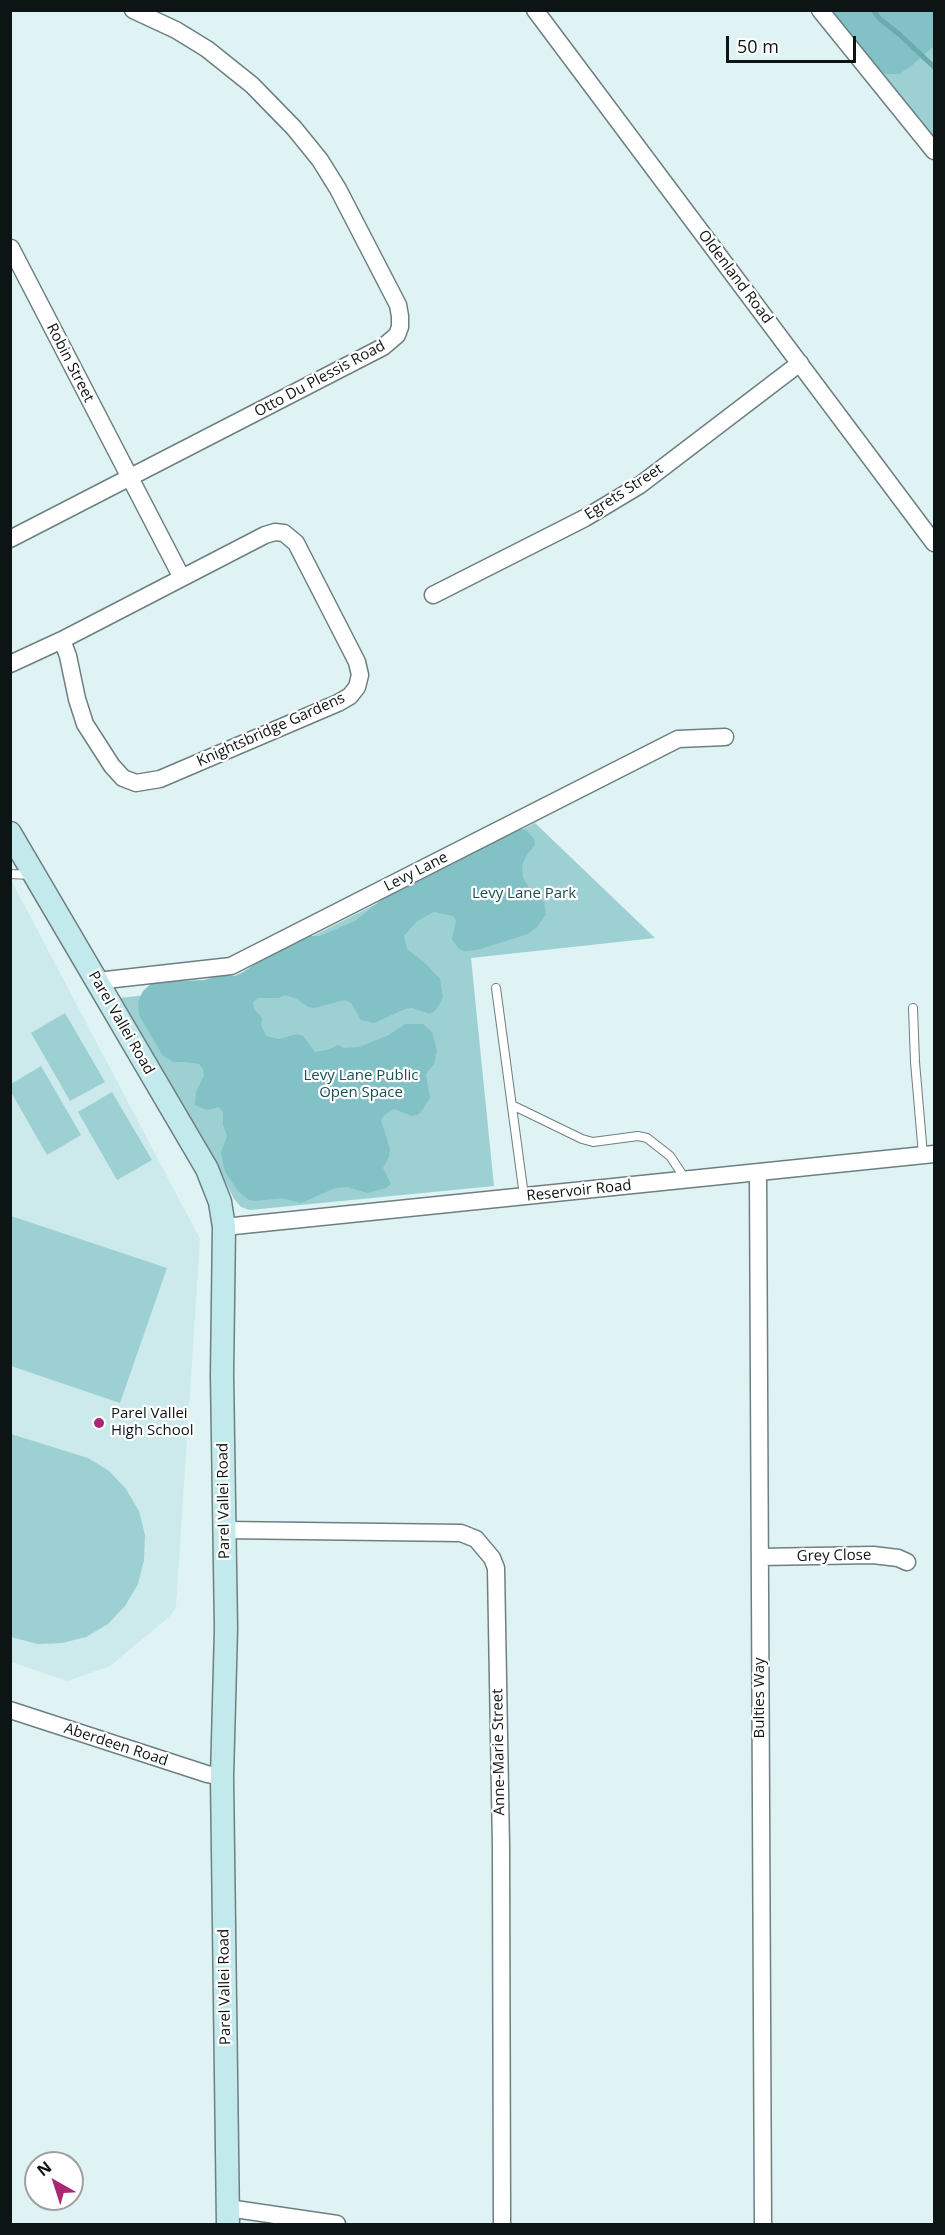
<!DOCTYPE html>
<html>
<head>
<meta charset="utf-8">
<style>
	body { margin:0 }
	#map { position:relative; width:945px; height:2235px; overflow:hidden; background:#dff3f4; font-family:"Open Sans",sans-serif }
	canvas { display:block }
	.frame { position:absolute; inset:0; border:12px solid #0d1414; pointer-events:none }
	.north { position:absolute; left:24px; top:2151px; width:60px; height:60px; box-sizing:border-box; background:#fff; border:2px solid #9ea1a1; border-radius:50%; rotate:321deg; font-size:16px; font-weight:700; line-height:24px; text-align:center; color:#0d1414 }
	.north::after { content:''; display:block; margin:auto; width:21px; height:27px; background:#aa2772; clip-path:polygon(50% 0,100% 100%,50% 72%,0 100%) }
	.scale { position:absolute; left:726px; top:36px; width:130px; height:27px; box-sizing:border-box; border:3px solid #0d1414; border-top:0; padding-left:8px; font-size:18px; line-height:21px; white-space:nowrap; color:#0d1414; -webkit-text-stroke:4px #fff; paint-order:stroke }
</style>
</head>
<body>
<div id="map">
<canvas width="945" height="2235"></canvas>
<div class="frame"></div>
<div class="north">N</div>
<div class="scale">50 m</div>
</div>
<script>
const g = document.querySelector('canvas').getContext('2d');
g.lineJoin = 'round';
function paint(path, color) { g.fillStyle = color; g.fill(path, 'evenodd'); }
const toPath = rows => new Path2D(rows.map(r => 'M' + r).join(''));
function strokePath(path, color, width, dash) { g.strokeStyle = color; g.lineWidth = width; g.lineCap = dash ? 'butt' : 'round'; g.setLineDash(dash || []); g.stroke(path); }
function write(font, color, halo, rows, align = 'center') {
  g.font = font + ' "Open Sans",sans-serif'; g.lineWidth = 4.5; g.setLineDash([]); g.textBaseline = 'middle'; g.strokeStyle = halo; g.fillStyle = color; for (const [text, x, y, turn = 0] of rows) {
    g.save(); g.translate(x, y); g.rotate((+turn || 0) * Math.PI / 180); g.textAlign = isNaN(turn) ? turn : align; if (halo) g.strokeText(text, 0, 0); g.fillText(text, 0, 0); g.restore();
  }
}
paint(toPath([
	[10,878,200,1239,176,1607,170,1616,110,1666,67,1681,11,1662]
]), '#cceaeb');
paint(toPath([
	[821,11,934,11,934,151],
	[535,823,655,938,471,958,494,1186,250,1210,241,1207,234,1199,209,1149,119,998,211,988],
	[65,1013,105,1082,70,1101,31,1033],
	[41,1066,81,1135,47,1155,11,1092,11,1084],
	[112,1092,152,1160,117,1180,78,1112],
	[11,1216,167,1268,120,1403,11,1366],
	[11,1434,88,1458,109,1471,126,1489,139,1511,145,1535,144,1560,138,1584,125,1606,108,1624,86,1637,62,1643,38,1644,11,1637]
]), '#9dd0d3');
paint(toPath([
	[833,11,934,11,934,46,910,67,899,74,887,74,864,66,831,17],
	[513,828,526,830,534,839,535,845,527,855,522,865,523,878,530,889,544,902,546,914,538,926,528,934,477,950,465,951,459,949,452,939,456,921,453,916,434,912,417,921,404,936,407,949,426,964,440,979,443,997,436,1010,430,1014,412,1008,405,1009,374,1023,361,1020,351,1003,345,1000,314,1008,308,1007,297,999,285,995,278,998,258,998,253,1002,254,1009,262,1018,261,1025,266,1036,279,1039,297,1034,303,1036,315,1052,327,1050,338,1045,344,1048,359,1047,389,1035,405,1024,423,1024,432,1032,437,1051,434,1064,426,1074,430,1098,423,1109,419,1114,412,1116,394,1109,384,1115,381,1120,390,1149,389,1156,383,1168,391,1184,386,1188,367,1193,348,1187,335,1188,301,1203,282,1198,256,1201,249,1200,239,1192,225,1172,221,1153,227,1136,223,1125,223,1112,219,1107,207,1110,195,1105,196,1092,204,1075,203,1069,199,1064,186,1062,174,1062,163,1056,139,1015,138,1002,143,991,153,982,204,980,222,975,235,976,241,974,267,955,301,936,320,936,355,921,390,893,487,846,496,837]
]), '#82c1c5');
strokePath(toPath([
	[873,10,880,19,900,35,934,67]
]), '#6baaae', 5);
const lane = toPath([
	[10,874,32,875],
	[496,988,524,1196],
	[913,1008,915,1062,923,1155],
	[512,1105,582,1139,593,1142,638,1136,647,1138,670,1156,686,1180]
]);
const street = toPath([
	[535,10,934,543],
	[820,10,934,151],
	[11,248,182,578],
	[275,532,284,533,296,543,357,662,360,675,357,687,350,696,338,703,160,779,136,783,123,778,112,766,85,724,77,699,68,656,62,640,265,535,275,532],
	[10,539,383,347,397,335,400,327,400,316,398,305,338,189,320,160,294,128,252,85,207,49,176,30,133,10],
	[433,595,585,518,640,485,800,363],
	[10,664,62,640],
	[97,981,231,966,678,739,725,737],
	[758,1172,763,2224],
	[224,1227,934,1154],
	[224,1530,461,1533,476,1539,492,1558,496,1568,501,1847,502,2224],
	[760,1557,873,1555,898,1558,907,1562],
	[10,1710,207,1774,222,1777],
	[228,2208,337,2224]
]);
const secondary = toPath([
	[10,833,207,1169,220,1202,224,1227,222,1375,226,1629,222,1777,228,2224]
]);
strokePath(lane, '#6d7f80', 10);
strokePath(street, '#6d7f80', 19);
strokePath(secondary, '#6d7f80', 25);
strokePath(lane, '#fff', 8);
strokePath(street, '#fff', 16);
strokePath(secondary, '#c2e9eb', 22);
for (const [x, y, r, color] of [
	[99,1423,6,"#aa2772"]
]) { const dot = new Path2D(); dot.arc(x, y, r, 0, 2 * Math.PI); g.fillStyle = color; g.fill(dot); strokePath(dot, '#fff', 2); }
write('15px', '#0d1414', '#fff', [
	["Oldenland Road",735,277,53],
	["Robin Street",70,363,63],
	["Otto Du Plessis Road",320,379,-28],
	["Egrets Street",624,492,-33],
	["Knightsbridge Gardens",271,730,-24],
	["Levy Lane",416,872,-27],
	["Parel Vallei Road",121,1023,60],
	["Reservoir Road",579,1191,-6],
	["Parel Vallei Road",224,1501,-91],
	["Grey Close",834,1556,-1],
	["Bulties Way",760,1698,-90],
	["Aberdeen Road",116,1745,18],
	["Anne-Marie Street",499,1752,-91],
	["Parel Vallei Road",225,1987,-91]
]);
write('15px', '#174f52', '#fff', [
	["Levy Lane Park",524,894],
	["Levy Lane Public",361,1076],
	["Open Space",361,1093]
]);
write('15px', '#0d1414', '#fff', [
	["Parel Vallei",111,1414],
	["High School",111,1431]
], 'left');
</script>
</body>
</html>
